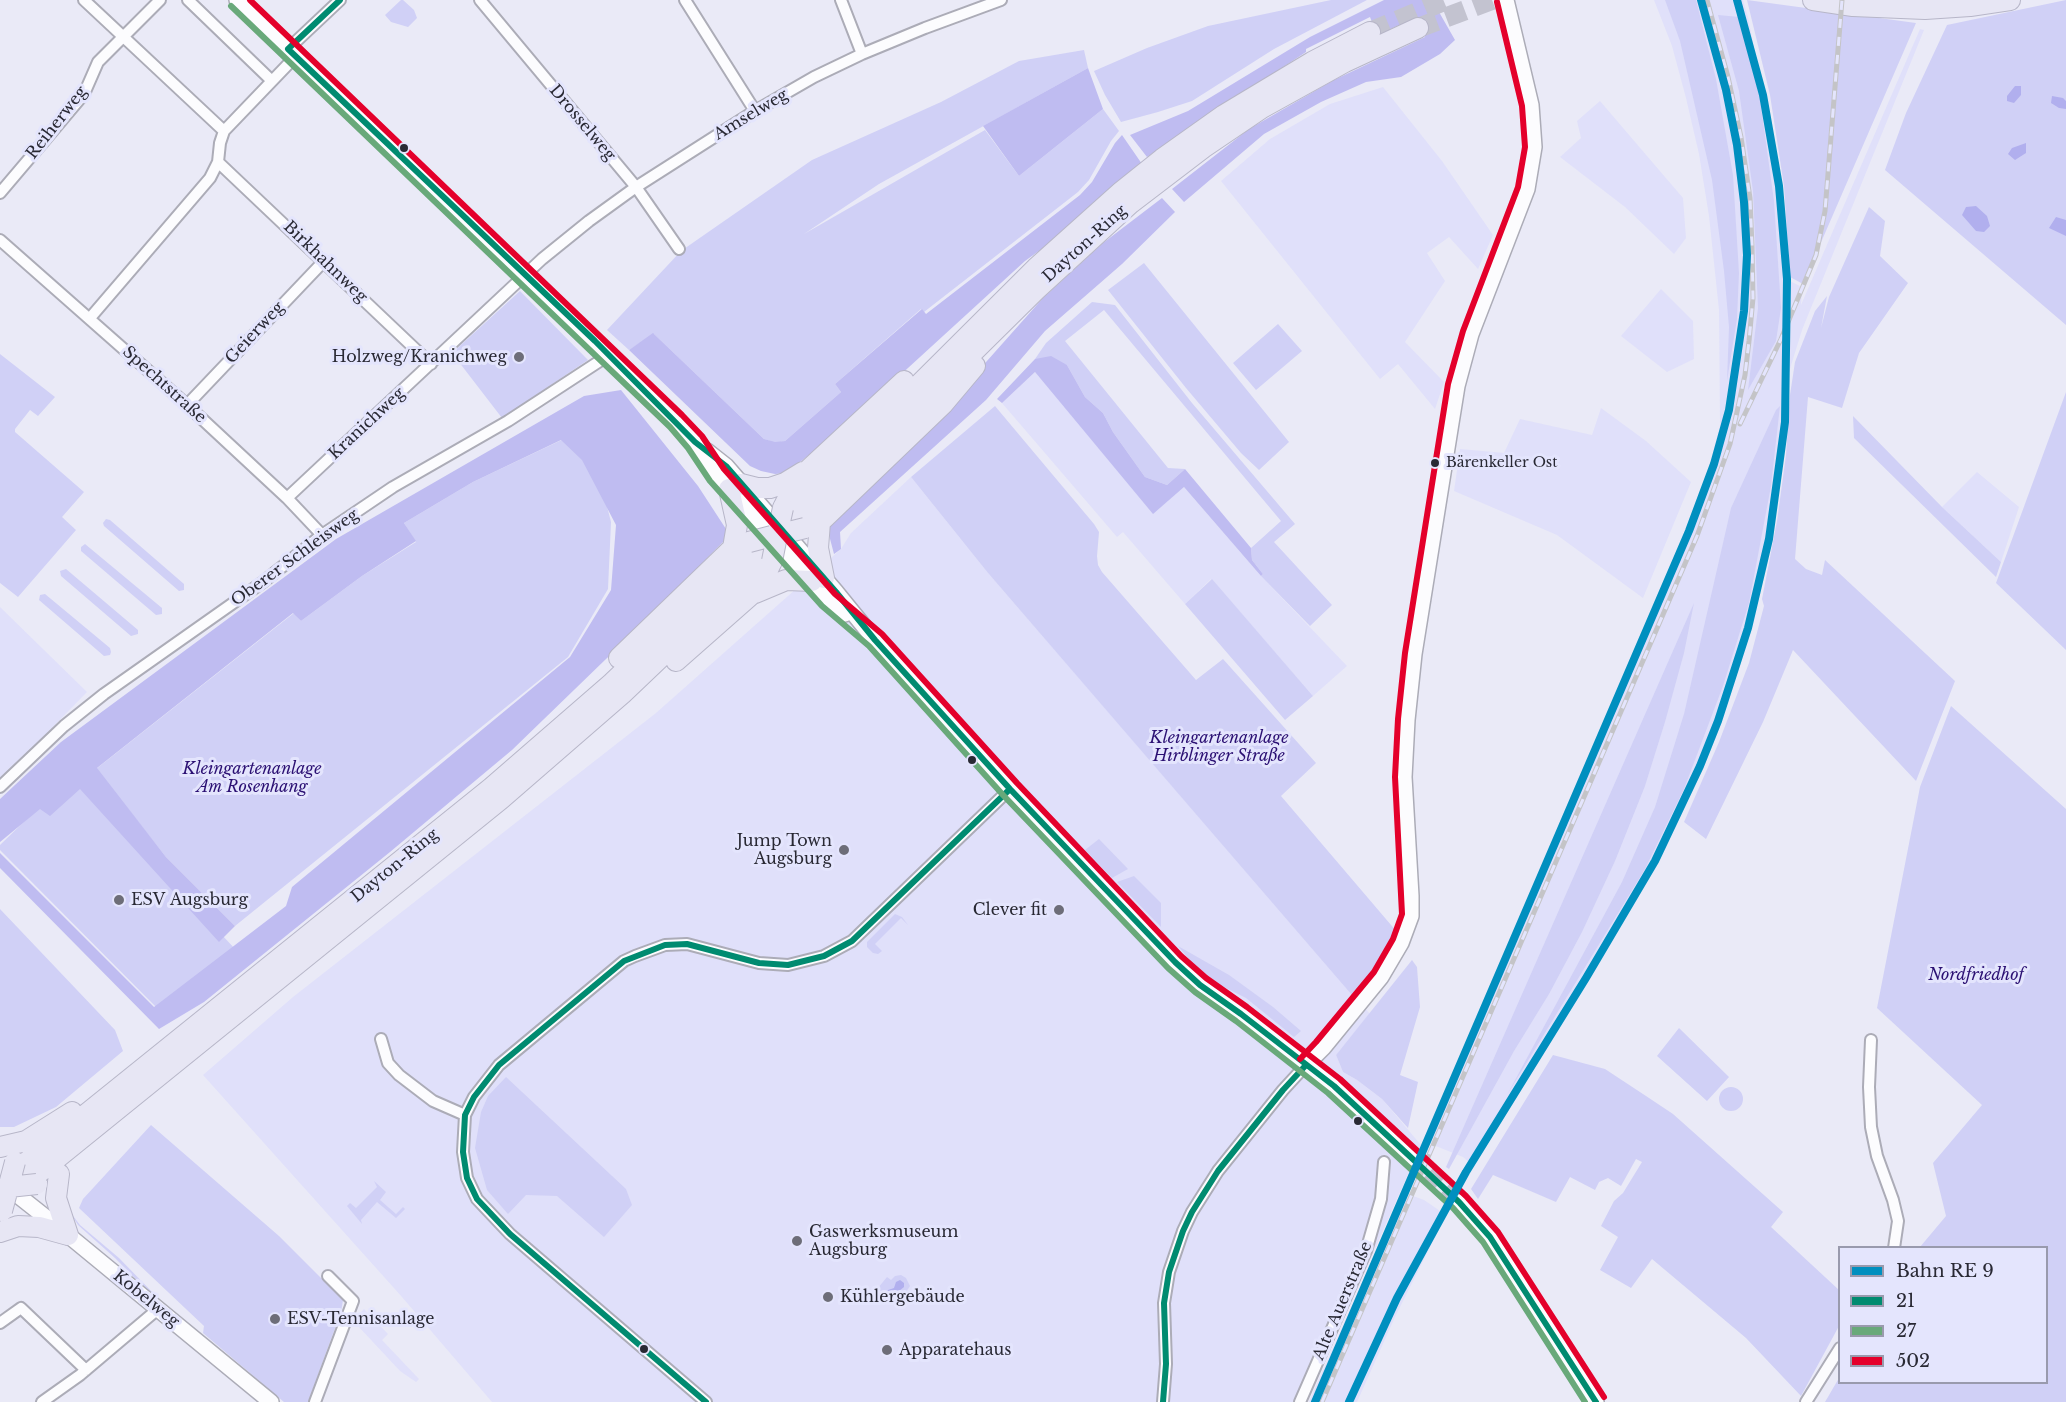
<!DOCTYPE html>
<html>
<head>
<meta charset="utf-8">
<style>
	body { margin:0 }
	#map { position:relative; width:2066px; height:1402px; overflow:hidden; background:#eaeaf7; font-family:"Libre Baskerville",serif }
	canvas { display:block }
	.legend { position:absolute; left:1838px; top:1246px; width:210px; height:138px; box-sizing:border-box; background:#e4e5fd; border:2px solid #999aad; margin:0; padding:8px 10px; list-style:none; font-size:18px; color:#292934 }
	.legend li { display:flex; align-items:center; gap:12px; height:30px }
	.legend b { width:30px; border:2px solid #999aad }
</style>
</head>
<body>
<div id="map">
<canvas width="2066" height="1402"></canvas>
<ul class="legend">
<li><b style="height:8px;background:#008fbf"></b>Bahn RE 9</li>
<li><b style="height:8px;background:#008b70"></b>21</li>
<li><b style="height:8px;background:#69a97a"></b>27</li>
<li><b style="height:8px;background:#e4002b"></b>502</li>
</ul>
</div>
<script>
const g = document.querySelector('canvas').getContext('2d');
g.lineJoin = 'round';
function paint(path, color) { g.fillStyle = color; g.fill(path, 'evenodd'); }
const toPath = rows => new Path2D(rows.map(r => 'M' + r).join(''));
function strokePath(path, color, width, dash) { g.strokeStyle = color; g.lineWidth = width; g.lineCap = dash ? 'butt' : 'round'; g.setLineDash(dash || []); g.stroke(path); }
function write(font, color, halo, rows, align = 'center') {
  g.font = font + ' "Libre Baskerville",serif'; g.lineWidth = 6; g.setLineDash([]); g.textBaseline = 'middle'; g.strokeStyle = halo; g.fillStyle = color; for (const [text, x, y, turn = 0] of rows) {
    g.save(); g.translate(x, y); g.rotate((+turn || 0) * Math.PI / 180); g.textAlign = isNaN(turn) ? turn : align; if (halo) g.strokeText(text, 0, 0); g.fillText(text, 0, 0); g.restore();
  }
}
paint(toPath([
	[1654,0,1743,0,1748,17,1763,93,1776,187,1784,278,1802,287,1801,305,1920,29,1924,30,1802,330,1785,385,1783,421,1773,504,1758,577,1732,675,1698,765,1672,824,1636,892,1470,1163,1463,1157,1426,1142,1688,530,1703,489,1720,426,1719,310,1709,216,1699,154,1686,98,1672,46],
	[1383,87,1442,161,1493,235,1478,269,1449,237,1427,253,1445,281,1405,342,1444,382,1435,409,1398,364,1380,379,1221,181,1270,139,1330,104],
	[1600,101,1683,198,1686,238,1674,254,1625,207,1560,157,1581,138,1577,121],
	[1661,289,1693,321,1694,359,1667,372,1621,336],
	[1035,372,1153,513,1184,487,1261,576,1347,666,1313,696,1211,579,1185,604,1123,532,1117,537,1002,403],
	[1601,408,1646,441,1691,482,1643,598,1557,535,1454,491,1460,449,1504,453,1520,419,1592,435],
	[1977,472,2019,507,2001,562,1942,507],
	[911,477,988,573,1370,1014,1336,1055,1343,1072,1357,1080,1382,1099,1421,1145,1307,1402,492,1402,402,1297,203,1075,293,997,656,713,841,549,851,533],
	[0,607,87,692,0,781],
	[1402,1192,1424,1200,1446,1215,1395,1317,1357,1402,1309,1402],
	[364,1309,388,1334,382,1340,419,1379,416,1382,400,1371,358,1326,363,1321,358,1315]
]), '#e0e0fa');
paint(toPath([
	[401,0,403,0,414,10,417,18,408,27,391,22,385,15],
	[1331,0,1367,0,1274,49,1192,101,1158,112,1121,122,1105,95,1094,71,1147,48,1208,26],
	[1665,0,1696,0,1716,79,1733,175,1739,273,1737,319,1727,381,1729,327,1724,271,1712,180,1680,41],
	[1747,0,1916,23,1803,284,1790,277,1784,186,1770,95],
	[2066,0,2066,325,1885,170,1906,113,1947,25],
	[1718,15,1740,17,1760,99,1774,201,1781,308,1776,341,1748,390,1758,308,1753,191,1739,91],
	[1084,50,1088,68,879,184,804,234,985,130,1019,176,1103,109,1119,131,1111,141,1089,180,1078,192,924,312,921,309,835,384,841,392,785,441,775,443,764,439,654,334,629,350,607,330,681,251,812,160,941,102,1019,61],
	[1869,207,1885,221,1880,256,1908,283,1859,353,1842,408,1808,397,1795,559,1806,569,1822,575,1825,560,1955,681,1916,781,1793,650,1763,722,1706,839,1684,822,1719,742,1749,663,1764,606,1762,599,1777,521,1786,455,1790,395,1795,362,1815,311,1827,296,1821,328,1829,297],
	[1144,263,1289,442,1259,470,1241,453,1186,388,1108,290],
	[520,291,588,360,502,418,452,353],
	[1092,302,1115,305,1192,403,1295,524,1274,542,1332,605,1310,626,1261,576,1263,574,1252,560,1251,548,1281,521,1104,310,1065,341,1168,468,1185,469,1167,485,1145,477,1113,432,1103,413,1085,397,1067,365,1035,359,1046,343],
	[1278,324,1302,351,1256,390,1233,363],
	[0,354,55,397,38,416,30,410,15,429,15,432,84,492,62,517,76,530,18,597,0,583],
	[2066,392,2066,650,1996,583],
	[995,406,1094,524,1099,532,1097,556,1098,565,1102,572,1196,680,1223,659,1316,763,1281,796,1397,932,1388,951,1352,995,988,573,911,477],
	[1780,406,1771,486,1749,603,1723,686,1684,789,1645,869,1507,1095,1622,882,1655,807,1684,714,1731,508,1776,410],
	[1853,416,1942,507,2001,562,1996,577,1854,438],
	[587,428,611,522,608,589,568,657,235,926,166,857,96,769,294,613,301,621,362,576,416,542,404,523,473,482],
	[106,519,110,520,184,584,184,590,179,591,104,526,103,523],
	[85,544,162,608,162,614,156,615,81,551,81,547],
	[66,569,138,630,138,634,131,636,61,576,60,571],
	[1212,579,1313,696,1285,720,1185,604],
	[45,594,110,648,111,652,110,655,104,656,39,600,40,595],
	[1694,603,1684,653,1665,722,1645,786,1615,861,1582,932,1549,994,1514,1051,1449,1169,1446,1167],
	[1951,706,2066,809,2066,1402,1825,1402,1839,1378,1840,1382,2046,1382,2046,1248,1920,1247,1946,1216,1933,1163,1982,1105,1877,1008,1920,787],
	[72,775,236,950,158,1009,0,850,0,845],
	[1099,839,1128,869,1112,878,1085,850],
	[1134,876,1161,903,1161,927,1117,882],
	[0,909,115,1030,123,1051,56,1107,14,1127,0,1127],
	[895,914,902,917,908,925,901,918,875,944,882,951,878,954,873,953,867,947,867,942],
	[1178,946,1229,975,1273,1007,1301,1031,1294,1037,1246,998,1222,986,1195,966],
	[1412,960,1417,967,1420,1007,1400,1075,1418,1082,1408,1128,1382,1099,1357,1080,1343,1072,1336,1055],
	[1679,1028,1729,1077,1707,1101,1657,1056],
	[1553,1055,1605,1069,1646,1096,1673,1114,1783,1212,1771,1227,1839,1290,1839,1326,1801,1396,1746,1338,1652,1259,1631,1288,1600,1270,1618,1237,1601,1226,1614,1201,1623,1193,1642,1162,1636,1159,1621,1186,1608,1178,1599,1182,1595,1190,1570,1177,1556,1202,1493,1175,1478,1199,1471,1189],
	[506,1077,626,1189,632,1205,604,1237,557,1196,526,1195,508,1214,487,1190,475,1148,481,1112,488,1096],
	'1719 1099a12 12 0 1 1 24 0a12 12 0 1 1-24 0Z',
	[151,1125,279,1236,343,1300,341,1312,308,1402,284,1402,203,1333,204,1326,79,1208,83,1199],
	[374,1181,386,1192,380,1200,396,1214,403,1207,405,1209,396,1218,377,1202,361,1220,362,1224,347,1206,350,1203,356,1208,377,1187],
	[67,1208,80,1225,119,1258,156,1296,154,1298,115,1258,78,1225],
	[901,1275,906,1278,910,1286,900,1301,892,1304,884,1299,878,1288,887,1277,891,1280,895,1276]
]), '#d0d0f6');
paint(toPath([
	[1384,0,1425,0,1439,12,1455,40,1440,54,1401,77,1366,82,1321,102,1264,134,1184,202,1172,189,1249,129,1334,80,1425,37,1417,17,1377,35,1370,17,1306,49,1306,52,1147,157,1130,135,1188,111,1310,37],
	[1088,68,1103,109,1019,176,983,126],
	[1122,135,1142,164,1061,235,1025,261,838,432,786,473,775,474,761,471,750,466,629,350,653,333,764,439,775,442,785,441,841,392,835,384,922,309,926,314,1080,195,1092,182,1115,143],
	[1162,198,1175,212,1122,264,1045,331,986,400,840,532,841,549,834,554,829,535,829,522,930,425,1043,298,1103,243],
	[1051,356,1067,365,1085,397,1103,413,1113,432,1145,477,1167,485,1185,469,1251,548,1252,560,1263,574,1261,576,1184,487,1153,514,1035,372,1002,403,997,399,1035,359],
	[621,390,698,486,726,529,725,540,637,629,512,750,390,852,204,1002,159,1029,0,868,0,853,154,1007,286,906,292,887,570,657,611,590,616,525,582,460,561,440,473,482,404,523,416,541,362,576,301,621,293,613,97,768,166,857,235,926,219,942,80,789,50,816,40,809,0,842,0,799,61,742,336,539,584,396]
]), '#bfbcf1');
paint(toPath([
	[2015,86,2021,86,2021,95,2014,103,2007,101,2007,96],
	[2052,96,2063,98,2066,101,2066,109,2059,108,2051,103],
	[2026,143,2026,153,2015,160,2008,154,2012,148],
	[1976,206,1987,216,1990,226,1984,232,1976,231,1962,215,1966,207],
	[2056,217,2066,220,2066,236,2049,228],
	[900,1280,904,1283,904,1287,899,1291,895,1298,890,1298,887,1294,888,1290,894,1288,896,1282]
]), '#b1afee');
strokePath(toPath([
	[1411,1158,1459,1202]
]), '#c3c3d0', 15, [15, 8]);
strokePath(toPath([
	[1418,28,1492,0],
	[1370,32,1446,0]
]), '#c3c3d0', 20, [20, 10]);
const street = toPath([
	[84,0,224,131],
	[188,0,272,81],
	[480,0,636,187,679,249],
	[685,0,755,111],
	[841,0,862,54],
	[288,49,340,0],
	[218,162,431,364],
	[0,193,84,94,98,62,160,0],
	[0,240,187,405,287,498,322,535],
	[90,318,210,178,218,162,220,143,224,131,296,56],
	[187,405,324,261],
	[287,498,542,259,589,221,636,187,755,111,814,77,862,54,925,28,1001,0],
	[0,787,64,726,104,694,263,582,322,535,393,487,508,421,609,355],
	[381,1039,388,1063,399,1075,433,1101,465,1115],
	[1871,1040,1869,1087,1871,1127,1877,1156,1893,1200,1898,1221,1894,1248],
	[0,1323,21,1308,86,1370],
	[42,1402,80,1375,158,1309],
	[315,1402,353,1301,328,1276],
	[706,1402,510,1234,477,1199,467,1178,463,1152,465,1115,474,1097,499,1065,624,961,635,956,665,945,687,944,759,963,788,965,824,956,852,941,1010,789],
	[1163,1402,1166,1364,1164,1303,1169,1272,1183,1231,1192,1212,1218,1171,1283,1090,1306,1065],
	[1300,1402,1366,1251,1381,1199,1384,1162],
	[1806,1402,1840,1348]
]);
const secondary = toPath([
	[237,0,676,421,695,442,717,475,764,527],
	[707,451,726,466,772,519],
	[792,541,836,592,875,640,984,760,1175,962,1200,985,1241,1014,1334,1086,1383,1130,1411,1158],
	[784,549,829,600,845,614],
	[1306,1065,1323,1048,1381,977,1401,943,1411,916,1411,896,1404,777,1407,720,1414,654,1451,423,1457,386,1471,334,1527,189,1534,147,1531,105,1506,0],
	[20,1197,68,1235,271,1402],
	[1459,1202,1490,1237,1596,1402]
]);
const highway = toPath([
	[1813,0,1853,6,1925,9,1970,6,2010,0],
	[741,484,757,488,770,488,785,483,803,472],
	[783,508,791,492,808,470,904,381],
	[788,515,1036,268,1122,191,1162,159,1224,115,1312,62,1370,32],
	[800,523,1036,290,1131,203,1203,148,1262,108,1345,62,1418,28],
	[824,578,818,548,820,522,943,404,975,366],
	[755,593,786,580,812,581],
	[619,658,733,548,737,525,729,489],
	[676,661,752,594,765,576,772,561],
	[0,1147,26,1141,72,1112],
	[18,1169,491,788,612,683,756,546],
	[59,1174,56,1198,68,1235],
	[30,1180,501,799,622,694,767,556],
	[0,1232,18,1226,39,1227,68,1235]
]);
strokePath(street, '#acacb7', 14);
strokePath(secondary, '#acacb7', 18);
strokePath(highway, '#b7b6c8', 22);
strokePath(street, '#fcfcfe', 10);
strokePath(secondary, '#fcfcfe', 15);
strokePath(highway, '#e7e6f4', 20);
const rail = toPath([
	[1740,424,1781,339,1816,255,1825,211,1842,0],
	[1322,1402,1697,536,1730,444,1745,375,1749,341,1753,298,1752,246,1750,198,1741,137,1728,77,1707,0]
]);
strokePath(rail, '#c4c4c7', 5);
strokePath(rail, '#e4e5fd', 3, [9]);
const highwayBridge = toPath([
	[779,526,783,508],
	[785,533,805,528],
	[749,542,772,536],
	[772,561,776,541],
	[9,1187,37,1184],
	[2,1211,15,1162]
]);
strokePath(highwayBridge, '#b7b6c8', 22, []);
strokePath(highwayBridge, '#e7e6f4', 20);
strokePath(toPath([
	[288,49,595,341,695,442,726,466,836,592,875,640,1010,789,1175,962,1200,985,1241,1014,1334,1086,1459,1202,1490,1237,1596,1402],
	[288,49,340,0],
	[706,1402,510,1234,477,1199,467,1178,463,1152,465,1115,474,1097,499,1065,624,961,665,945,687,944,759,963,788,965,824,956,852,941,1010,789],
	[1163,1402,1166,1364,1164,1303,1169,1272,1183,1231,1192,1212,1218,1171,1283,1090,1306,1065]
]), '#008b70', 6);
strokePath(toPath([
	[231,6,670,427,688,448,710,481,822,606,869,646,1003,795,1168,968,1195,992,1236,1021,1328,1093,1453,1208,1483,1242,1585,1402]
]), '#69a97a', 6);
strokePath(toPath([
	[250,0,682,415,702,436,724,469,835,594,882,634,1017,783,1181,956,1206,978,1247,1007,1340,1079,1466,1196,1498,1232,1604,1397],
	[1300,1059,1316,1042,1374,972,1393,939,1402,914,1395,777,1398,719,1405,653,1448,384,1463,331,1518,187,1525,147,1522,106,1497,2]
]), '#e4002b', 6);
strokePath(toPath([
	[1315,1402,1689,531,1714,464,1729,410,1744,311,1747,255,1744,202,1737,145,1726,90,1701,0],
	[1349,1402,1397,1298,1466,1172,1586,978,1655,861,1700,766,1718,721,1748,628,1769,539,1785,422,1787,279,1779,186,1763,95,1737,0]
]), '#008fbf', 8);
for (const [x, y, r, color] of [
	[404,148,5,"#292934"],
	[519,357,6,"#6d6d78"],
	[1435,463,5,"#292934"],
	[972,760,5,"#292934"],
	[844,850,6,"#6d6d78"],
	[119,900,6,"#6d6d78"],
	[1059,910,6,"#6d6d78"],
	[1358,1121,5,"#292934"],
	[797,1241,6,"#6d6d78"],
	[828,1297,6,"#6d6d78"],
	[275,1319,6,"#6d6d78"],
	[644,1349,5,"#292934"],
	[887,1350,6,"#6d6d78"]
]) { const dot = new Path2D(); dot.arc(x, y, r, 0, 2 * Math.PI); g.fillStyle = color; g.fill(dot); strokePath(dot, '#e4e5fd', 2); }
write('14px', '#292934', '#e4e5fd', [
	["Bärenkeller Ost",1446,463]
], 'left');
write('16px', '#292934', '#e4e5fd', [
	["Amselweg",751,115,-31],
	["Reiherweg",57,123,-52],
	["Drosselweg",582,123,50],
	["Dayton-Ring",1085,244,-42],
	["Birkhahnweg",325,262,44],
	["Geierweg",255,333,-47],
	["Spechtstraße",164,385,42],
	["Kranichweg",367,424,-43],
	["Oberer Schleisweg",295,558,-36],
	["Dayton-Ring",395,866,-39],
	["Kobelweg",146,1299,39],
	["Alte Auerstraße",1343,1301,-67]
]);
write('16px', '#292934', '#e4e5fd', [
	["Holzweg/Kranichweg",507,357,"right"],
	["Jump Town",832,841,"right"],
	["Augsburg",832,859,"right"],
	["ESV Augsburg",131,900],
	["Clever fit",1047,910,"right"],
	["Gaswerksmuseum",809,1232],
	["Augsburg",809,1250],
	["Kühlergebäude",840,1297],
	["ESV-Tennisanlage",287,1319],
	["Apparatehaus",899,1350]
], 'left');
write('italic 16px', '#2b1073', '#e4e5fd', [
	["Kleingartenanlage",1219,738],
	["Hirblinger Straße",1219,756],
	["Kleingartenanlage",252,769],
	["Am Rosenhang",252,787],
	["Nordfriedhof",1976,975]
]);
</script>
</body>
</html>
